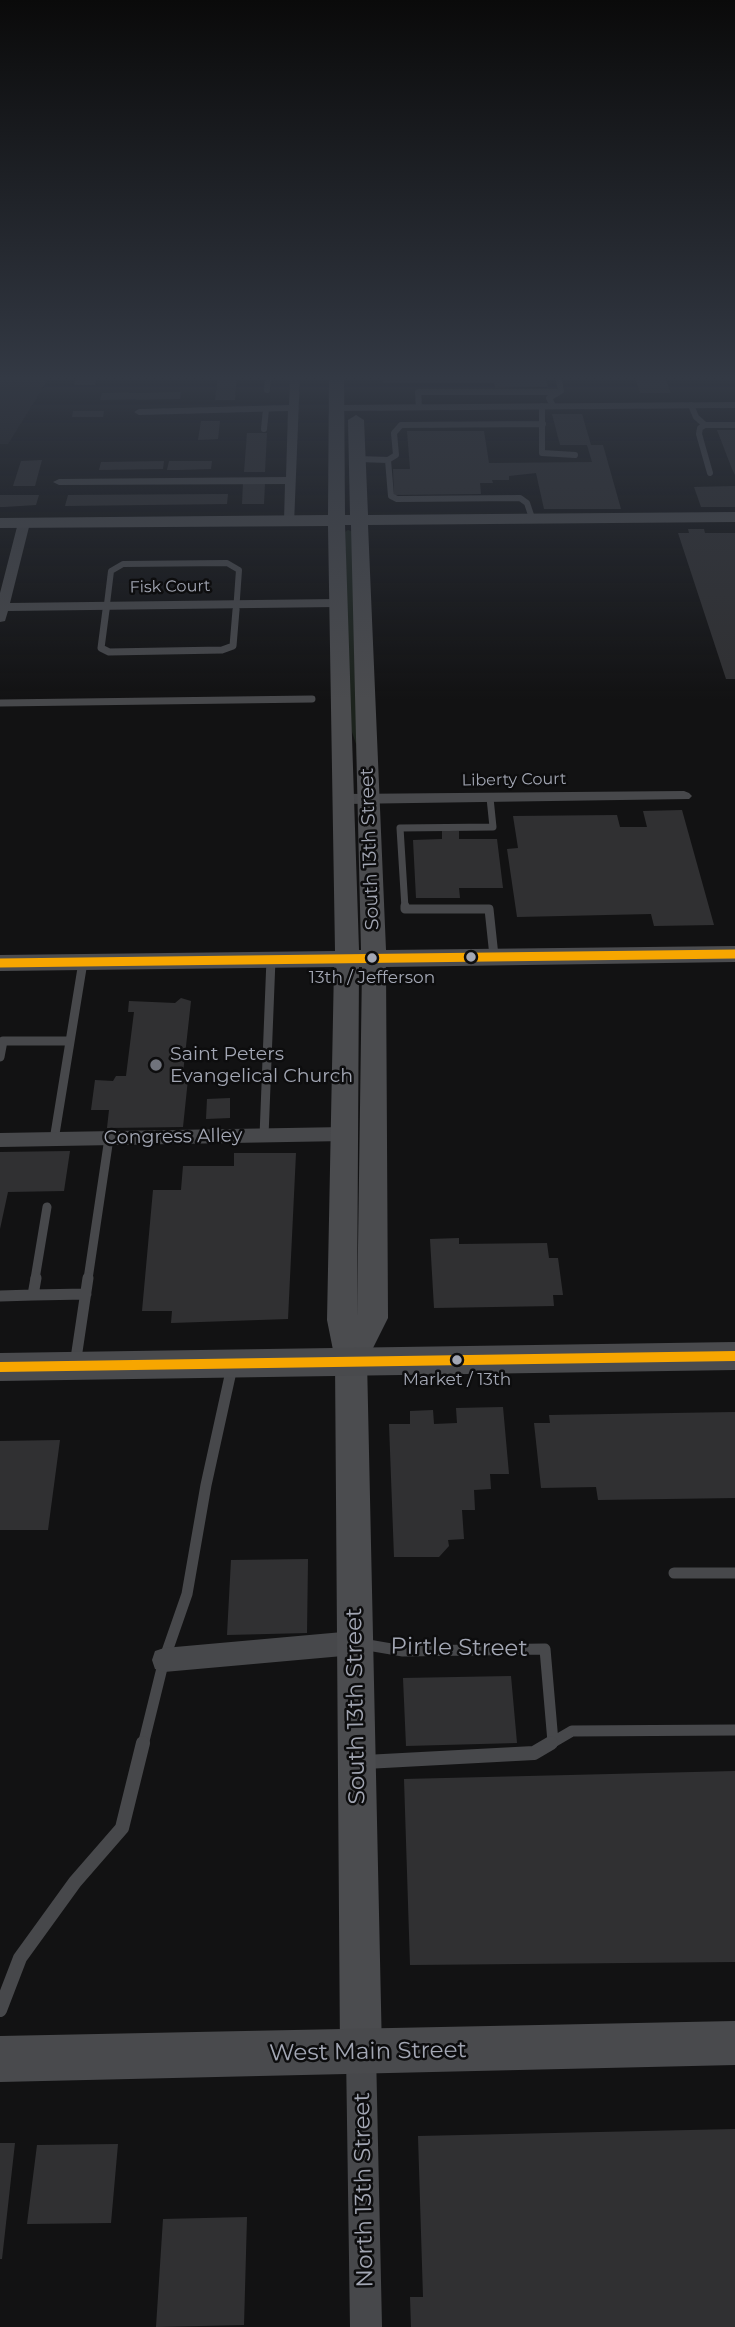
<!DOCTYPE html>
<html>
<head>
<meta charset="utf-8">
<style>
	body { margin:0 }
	canvas { display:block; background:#121213 }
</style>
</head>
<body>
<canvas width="735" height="2327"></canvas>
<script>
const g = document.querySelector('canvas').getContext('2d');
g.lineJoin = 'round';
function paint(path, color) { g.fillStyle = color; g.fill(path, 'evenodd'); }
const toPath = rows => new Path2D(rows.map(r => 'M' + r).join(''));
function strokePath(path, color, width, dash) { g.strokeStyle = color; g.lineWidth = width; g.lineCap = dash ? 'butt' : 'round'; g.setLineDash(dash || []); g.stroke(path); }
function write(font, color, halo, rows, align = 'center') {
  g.font = font + ' Montserrat,sans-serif'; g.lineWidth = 5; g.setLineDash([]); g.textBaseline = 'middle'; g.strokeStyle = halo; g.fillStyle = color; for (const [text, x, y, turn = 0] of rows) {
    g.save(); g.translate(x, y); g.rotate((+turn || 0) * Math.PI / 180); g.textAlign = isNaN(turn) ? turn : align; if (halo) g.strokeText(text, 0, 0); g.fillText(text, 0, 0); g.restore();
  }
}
paint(toPath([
	[0,375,47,375,46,383,8,444,0,444]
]), '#1f1f21');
paint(toPath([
	[348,530,353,532,358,783,356,744,348,720,345,532]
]), '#1c231d');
paint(toPath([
	[77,375,97,375,95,385,74,385],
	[218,375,237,375,235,400,215,400],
	[383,375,545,375,548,387,495,388,494,383,383,383],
	[634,375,664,375,671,393,640,393],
	[181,392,180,399,100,400,102,393],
	[73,411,104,411,103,417,72,417],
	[552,414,582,414,591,445,603,445,621,509,544,509,536,473,509,476,509,480,492,480,493,483,480,483,481,494,394,495,393,469,410,469,407,431,484,431,489,463,592,462,587,445,560,445],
	[201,421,220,421,218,439,198,440],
	[717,430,735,430,735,475,732,469],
	[247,433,267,433,265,472,244,472],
	[42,460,35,486,13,486,21,461],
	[164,461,163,469,99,470,101,462],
	[169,461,212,461,211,469,178,470,167,470],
	[243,483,265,483,264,504,242,504],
	[735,486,735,507,701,507,694,487],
	[228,494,227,504,65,506,68,495],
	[0,495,39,495,36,505,4,507,0,507],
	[688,529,704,529,705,533,735,533,735,679,726,679,678,533,689,533],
	[682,810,714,925,654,926,651,914,517,917,507,849,518,848,513,816,617,815,620,827,647,827,643,811],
	[442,831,459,831,459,839,497,839,503,888,459,888,460,898,416,898,413,840,442,839],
	[181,998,191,1001,183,1073,194,1073,193,1079,188,1079,183,1127,107,1128,109,1110,91,1110,95,1080,113,1081,116,1076,126,1076,134,1012,128,1012,129,1001,175,1003],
	[230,1098,230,1118,206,1119,207,1099],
	[70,1151,64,1191,8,1192,0,1229,0,1152],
	[234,1153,296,1153,288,1319,171,1323,172,1311,142,1311,153,1190,181,1190,183,1166,234,1166],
	[459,1238,459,1244,547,1243,549,1258,558,1258,563,1295,553,1295,554,1306,434,1308,430,1239],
	[503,1407,509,1474,490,1474,491,1489,474,1490,475,1510,462,1510,464,1539,448,1540,449,1546,439,1557,394,1557,389,1424,410,1424,410,1411,433,1410,434,1424,457,1423,456,1408],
	[735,1412,735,1498,598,1500,596,1487,541,1488,534,1423,550,1423,549,1415],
	[60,1440,48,1530,0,1530,0,1441],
	[308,1559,307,1633,227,1635,231,1560],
	[511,1676,517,1743,406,1746,403,1678],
	[735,1771,735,1962,410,1965,404,1779],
	[735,2129,735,2327,411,2327,410,2297,423,2297,418,2136],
	[0,2143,15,2143,2,2259,0,2259],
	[118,2144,111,2223,27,2224,37,2145],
	[247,2217,244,2325,156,2327,163,2219]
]), '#303032');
strokePath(toPath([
	[267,390,268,375],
	[691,405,696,417,705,425],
	[542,406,542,453,575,455],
	[553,406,549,398,561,391,558,375],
	[419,407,418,392,559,392],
	[264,429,266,409],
	[358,459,388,460,396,455,394,433,401,425,543,424],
	[388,460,391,496,397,499,520,498,527,503,532,518],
	[710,473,699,434,700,428,705,425,735,425],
	[106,612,111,571,123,564,227,563,239,570,236,612]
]), '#47484b', 6);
strokePath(toPath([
	[106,610,101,648,109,652,222,650,233,646,236,610],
	[0,703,312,699],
	[405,908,400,828,493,827,490,798]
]), '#47484b', 7);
strokePath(toPath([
	[405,906,405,909,489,909,494,956],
	[0,1057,3,1041,70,1041],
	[264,1136,271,959],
	[54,1140,83,962],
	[35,1279,47,1207],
	[88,1279,109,1138]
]), '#47484b', 9);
strokePath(toPath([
	[33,1295,86,1294],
	[0,1296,33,1295,36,1278],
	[75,1365,88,1278],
	[674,1573,735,1573],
	[362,1644,403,1651,545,1649,553,1742],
	[143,1745,164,1660,187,1594,206,1485,232,1367],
	[548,1745,572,1731,735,1730]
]), '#47484b', 11);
strokePath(toPath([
	[365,1762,534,1753,551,1743],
	[0,2010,20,1958,75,1882,122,1828,143,1743]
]), '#47484b', 14);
paint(toPath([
	[290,375,300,375,294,524,284,521,285,484,59,485,53,482,59,479,286,477,288,411,139,415,134,412,139,409,289,405,290,375],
	[735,402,735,408,338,411,333,408,338,405,735,402],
	[24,519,30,523,10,603,337,599,343,603,337,607,8,611,5,621,0,622,0,593,18,523,24,519],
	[684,791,689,793,692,796,689,799,345,804,337,799,345,794,684,791],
	[345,1127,352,1129,354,1134,352,1139,345,1141,0,1147,0,1133,345,1127],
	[354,1631,363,1634,366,1643,363,1652,354,1655,164,1672,155,1669,152,1660,155,1651,164,1648,354,1631],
	[361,2037,371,2042,376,2052,382,2327,350,2327,346,2052,351,2042,361,2037]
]), '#47484b');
paint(toPath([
	[329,375,344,375,345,515,350,515,348,420,356,415,364,420,368,515,735,512,735,522,368,525,386,950,735,946,735,962,386,967,388,1318,367,1360,382,2052,376,2067,361,2073,346,2067,340,2052,335,1360,327,1320,334,967,0,971,0,955,335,951,328,526,0,528,0,518,328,515,329,375],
	[345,525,351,525,361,950,359,950,345,525],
	[359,967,362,967,357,1318,359,967]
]), '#4b4c4f');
paint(toPath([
	[735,1342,735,1370,0,1381,0,1353,735,1342],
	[735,2021,735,2065,0,2082,0,2036,735,2021]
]), '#494a4d');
strokePath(toPath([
	[0,963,735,954]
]), '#f7a600', 9);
strokePath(toPath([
	[0,1367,735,1356]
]), '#f7a600', 10);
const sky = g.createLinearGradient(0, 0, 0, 700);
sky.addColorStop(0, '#0a0a0a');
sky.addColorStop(0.54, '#333944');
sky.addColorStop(1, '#33394400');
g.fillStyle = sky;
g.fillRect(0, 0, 735, 700);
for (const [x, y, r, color] of [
	[471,957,6,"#a3a7b4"],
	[372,958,6,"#a3a7b4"],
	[156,1065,7,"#70737c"],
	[457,1360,6,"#a3a7b4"]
]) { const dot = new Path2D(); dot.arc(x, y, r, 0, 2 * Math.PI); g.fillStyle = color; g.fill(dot); strokePath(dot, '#0d0d0e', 2.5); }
write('16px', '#a3a7b4', '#0d0d0e', [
	["Fisk Court",170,587,-1],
	["Liberty Court",514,780,-1]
]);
write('17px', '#a3a7b4', '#0d0d0e', [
	["13th / Jefferson",372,978],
	["Market / 13th",457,1380]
]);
write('19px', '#a3a7b4', '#0d0d0e', [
	["South 13th Street",370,849,-92],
	["Congress Alley",173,1137,-1]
]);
write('19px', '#a3a7b4', '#0d0d0e', [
	["Saint Peters",170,1054],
	["Evangelical Church",170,1076]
], 'left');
write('23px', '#a3a7b4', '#0d0d0e', [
	["Pirtle Street",459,1648,1],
	["South 13th Street",356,1706,-91],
	["West Main Street",368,2052,-1],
	["North 13th Street",364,2190,-91]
]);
</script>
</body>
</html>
